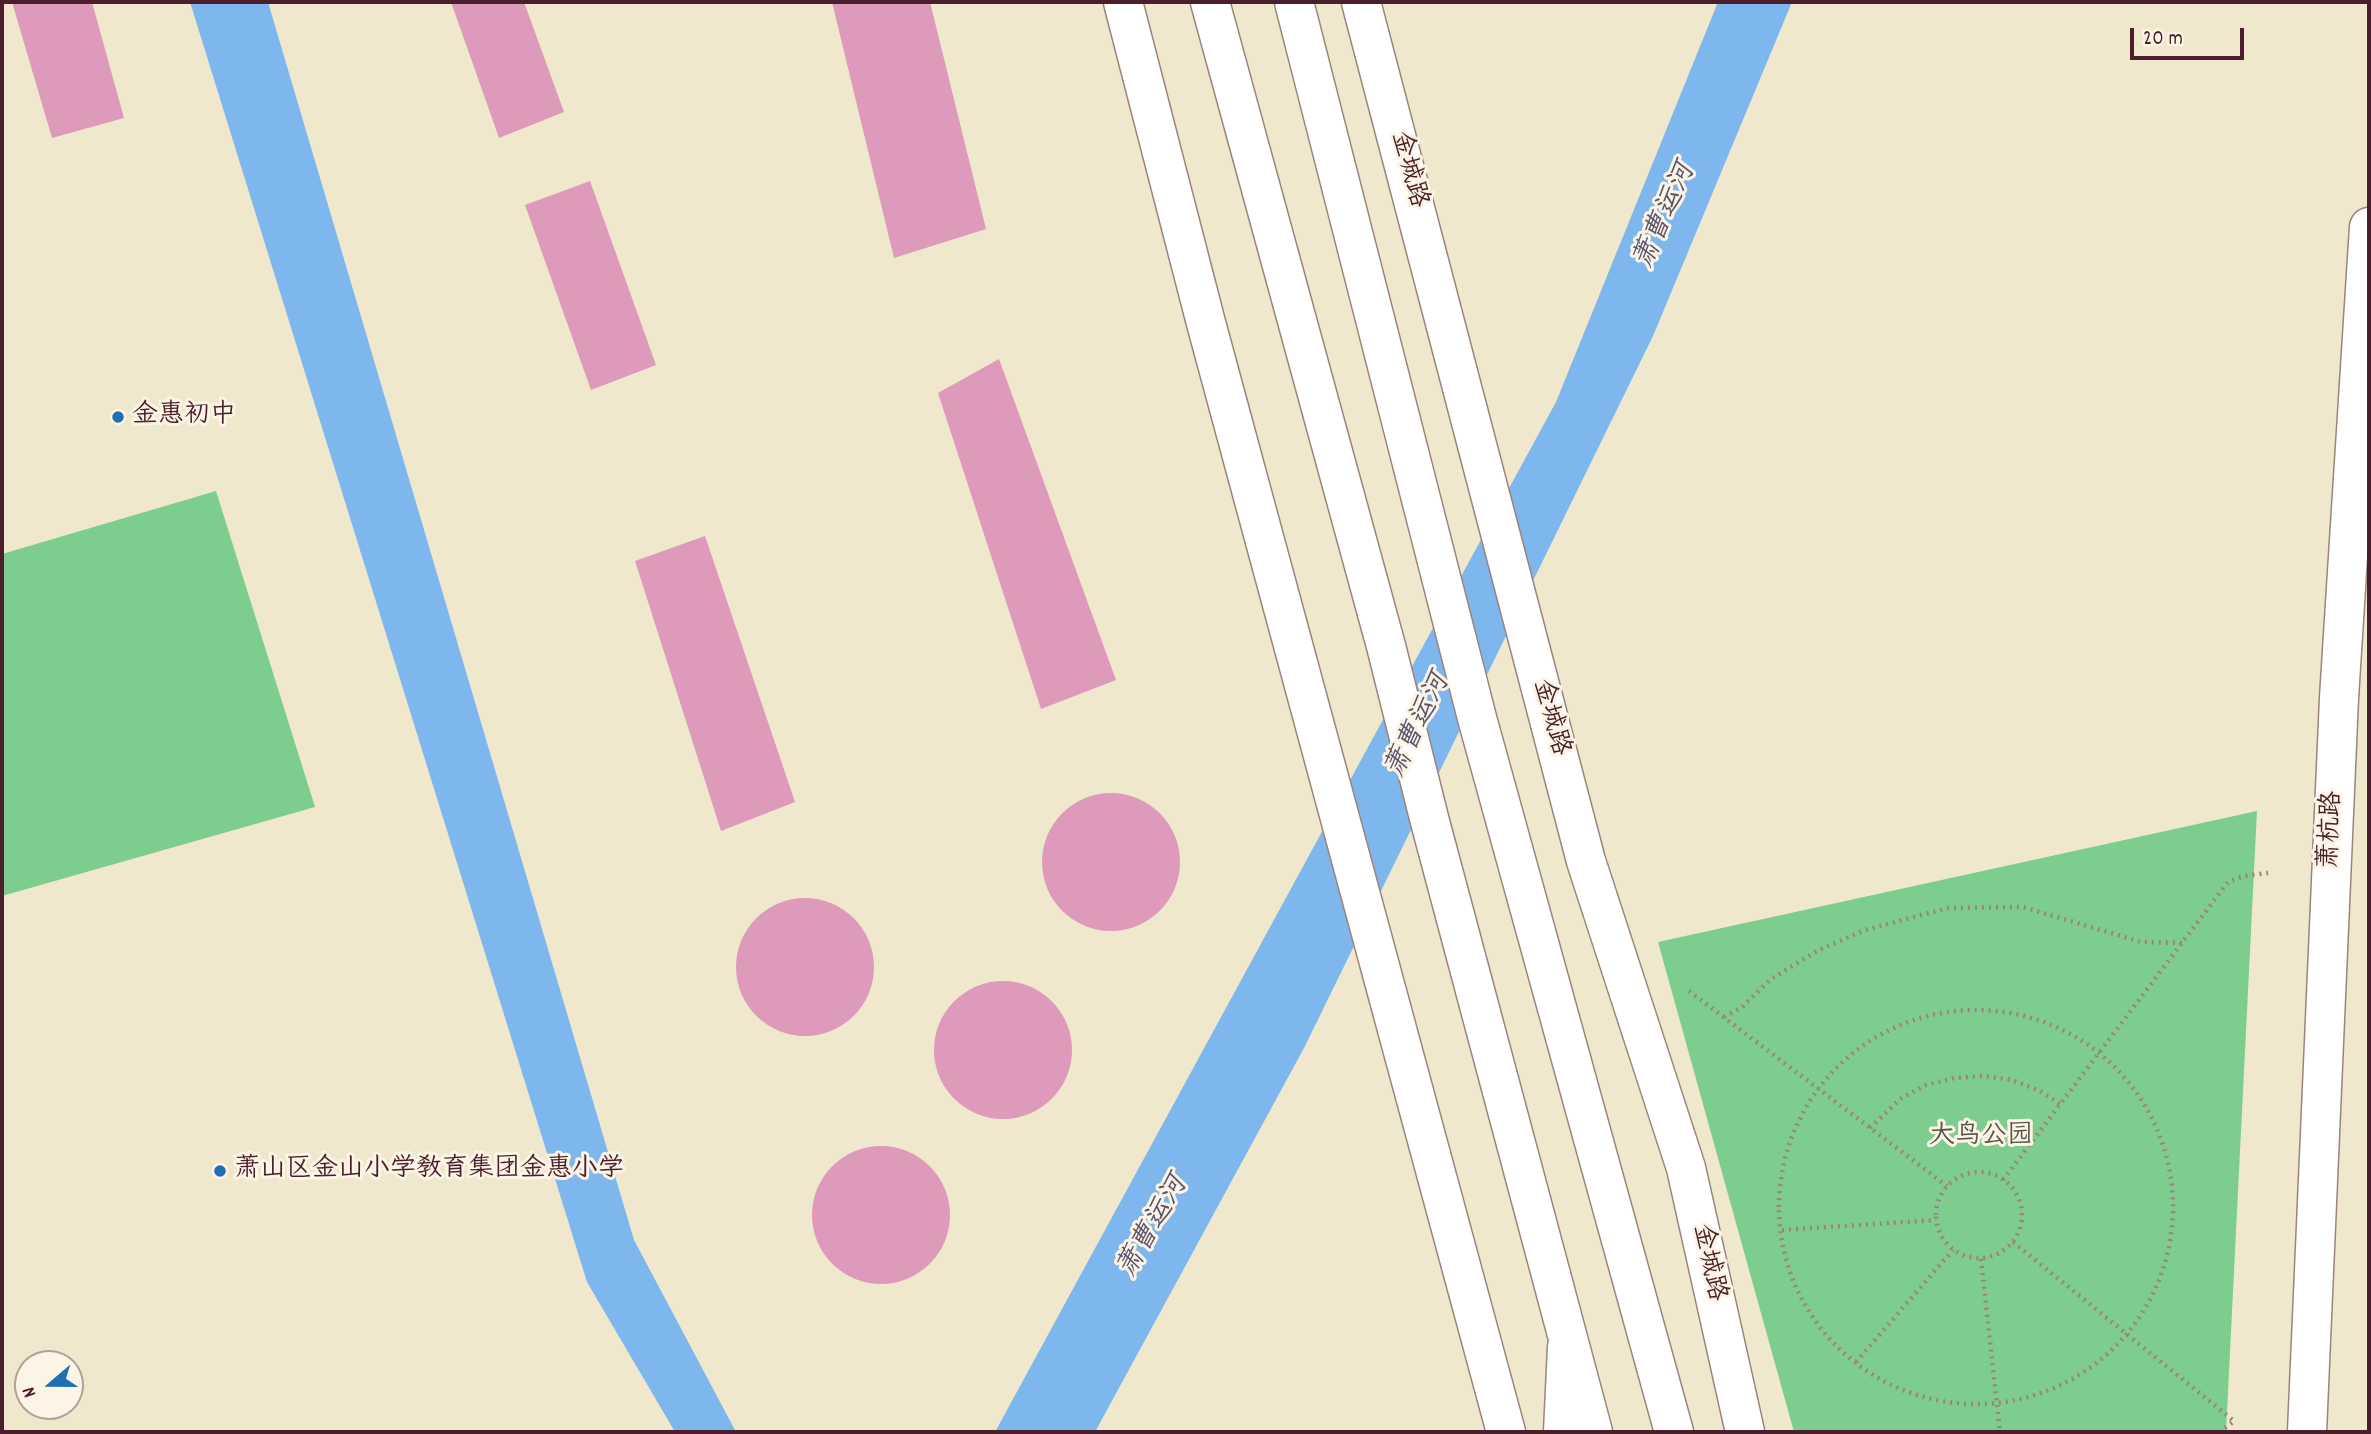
<!DOCTYPE html>
<html>
<head>
<meta charset="utf-8">
<style>
	body { margin:0 }
	#map { position:relative; width:2371px; height:1434px; overflow:hidden; background:#efe8cc; font-family:Dekko,sans-serif }
	canvas { display:block }
	.frame { position:absolute; inset:0; border:4px solid #4a1f2b; pointer-events:none }
	.north { position:absolute; left:14px; top:1350px; width:70px; height:70px; box-sizing:border-box; background:#fcf5e5; border:2px solid #b59f9b; border-radius:50%; rotate:250deg; font-size:19px; font-weight:700; line-height:28px; text-align:center; color:#4a1f2b }
	.north::after { content:''; display:block; margin:auto; width:24px; height:32px; background:#1f6fb2; clip-path:polygon(50% 0,100% 100%,50% 72%,0 100%) }
	.scale { position:absolute; left:2130px; top:28px; width:114px; height:32px; box-sizing:border-box; border:4px solid #4a1f2b; border-top:0; padding-left:9px; font-size:21px; line-height:24px; white-space:nowrap; color:#4a1f2b; -webkit-text-stroke:5px #fcf5e5; paint-order:stroke }
</style>
</head>
<body>
<div id="map">
<canvas width="2371" height="1434"></canvas>
<div class="frame"></div>
<div class="north">N</div>
<div class="scale">20 m</div>
</div>
<script>
const g = document.querySelector('canvas').getContext('2d');
g.lineJoin = 'round';
function paint(path, color) { g.fillStyle = color; g.fill(path, 'evenodd'); }
const toPath = rows => new Path2D(rows.map(r => 'M' + r).join(''));
function strokePath(path, color, width, dash) { g.strokeStyle = color; g.lineWidth = width; g.lineCap = dash ? 'butt' : 'round'; g.setLineDash(dash || []); g.stroke(path); }
function write(font, color, halo, rows, align = 'center') {
  g.font = font + ' Dekko,"LXGW WenKai TC",sans-serif'; g.lineWidth = 6; g.setLineDash([]); g.textBaseline = 'middle'; g.strokeStyle = halo; g.fillStyle = color; for (const [text, x, y, turn = 0] of rows) {
    g.save(); g.translate(x, y); g.rotate((+turn || 0) * Math.PI / 180); g.textAlign = isNaN(turn) ? turn : align; if (halo) g.strokeText(text, 0, 0); g.fillText(text, 0, 0); g.restore();
  }
}
paint(toPath([
	[216,491,315,807,2,896,2,554],
	[2257,811,2226,1432,1794,1432,1658,942]
]), '#7dcd8e');
paint(toPath([
	[190,2,268,2,634,1240,736,1432,675,1432,587,1282],
	[1718,2,1792,2,1653,336,1304,1048,1095,1432,995,1432,1556,402]
]), '#7db7ee');
paint(toPath([
	[12,2,92,2,124,118,52,138],
	[451,2,524,2,564,112,499,138],
	[832,2,930,2,986,229,894,258],
	[590,181,656,365,591,390,525,205],
	[999,359,1116,680,1041,709,938,393],
	[705,536,795,802,721,831,635,561],
	'1042 862a69 69 0 1 1 138 0a69 69 0 1 1-138 0Z',
	'736 967a69 69 0 1 1 138 0a69 69 0 1 1-138 0Z',
	'934 1050a69 69 0 1 1 138 0a69 69 0 1 1-138 0Z',
	'812 1215a69 69 0 1 1 138 0a69 69 0 1 1-138 0Z'
]), '#dd9abb');
const tertiary = toPath([
	[2307,1432,2339,698,2369,227]
]);
const secondary = toPath([
	[1123,2,1206,323,1506,1432],
	[1361,2,1586,861,1686,1168,1745,1432],
	[1563,1432,1567,1347]
]);
const primary = toPath([
	[1210,2,1386,646,1429,818,1593,1432],
	[1294,2,1477,718,1674,1432]
]);
strokePath(tertiary, '#9c847c', 41);
strokePath(secondary, '#9c847c', 41);
strokePath(primary, '#9c847c', 41);
strokePath(toPath([
	[1689,991,1947,1186],
	'1779 1207a197 197 0 1 1 394 0a197 197 0 1 1-394 0Z',
	[1724,1017,1741,1008,1771,979,1817,951,1865,930,1948,908,2023,907,2141,942,2183,943],
	[1870,1128,1900,1099,1926,1085,1954,1078,1983,1076,2012,1080,2040,1091,2060,1104],
	'1936 1215a43 43 0 1 1 86 0a43 43 0 1 1-86 0Z',
	[2003,1180,2228,882,2244,876,2268,873],
	[1782,1230,1936,1220],
	[2013,1242,2234,1421,2220,1432],
	[1981,1259,2000,1432],
	[1856,1362,1953,1250]
]), '#9c847c', 4.5, [2, 5]);
strokePath(tertiary, '#fff', 38);
strokePath(secondary, '#fff', 38);
strokePath(primary, '#fff', 38);
for (const [x, y, r, color] of [
	[118,417,7,"#1f6fb2"],
	[220,1171,7,"#1f6fb2"]
]) { const dot = new Path2D(); dot.arc(x, y, r, 0, 2 * Math.PI); g.fillStyle = color; g.fill(dot); strokePath(dot, '#fcf5e5', 2.5); }
write('26px', '#4a1f2b', '#fcf5e5', [
	["金城路",1407,170,75],
	["金城路",1549,718,75],
	["萧杭路",2333,830,-87],
	["金城路",1707,1263,78]
]);
write('26px', '#4a1f2b', '#fcf5e5', [
	["金惠初中",132,417],
	["萧山区金山小学教育集团金惠小学",234,1171]
], 'left');
write('26px', '#595349', '#fcf5e5', [
	["大鸟公园",1981,1138]
]);
write('italic 28px', '#5c546f', '#fcf5e5', [
	["萧曹运河",1667,217,-66],
	["萧曹运河",1420,727,-64],
	["萧曹运河",1155,1228,-60]
]);
</script>
</body>
</html>
